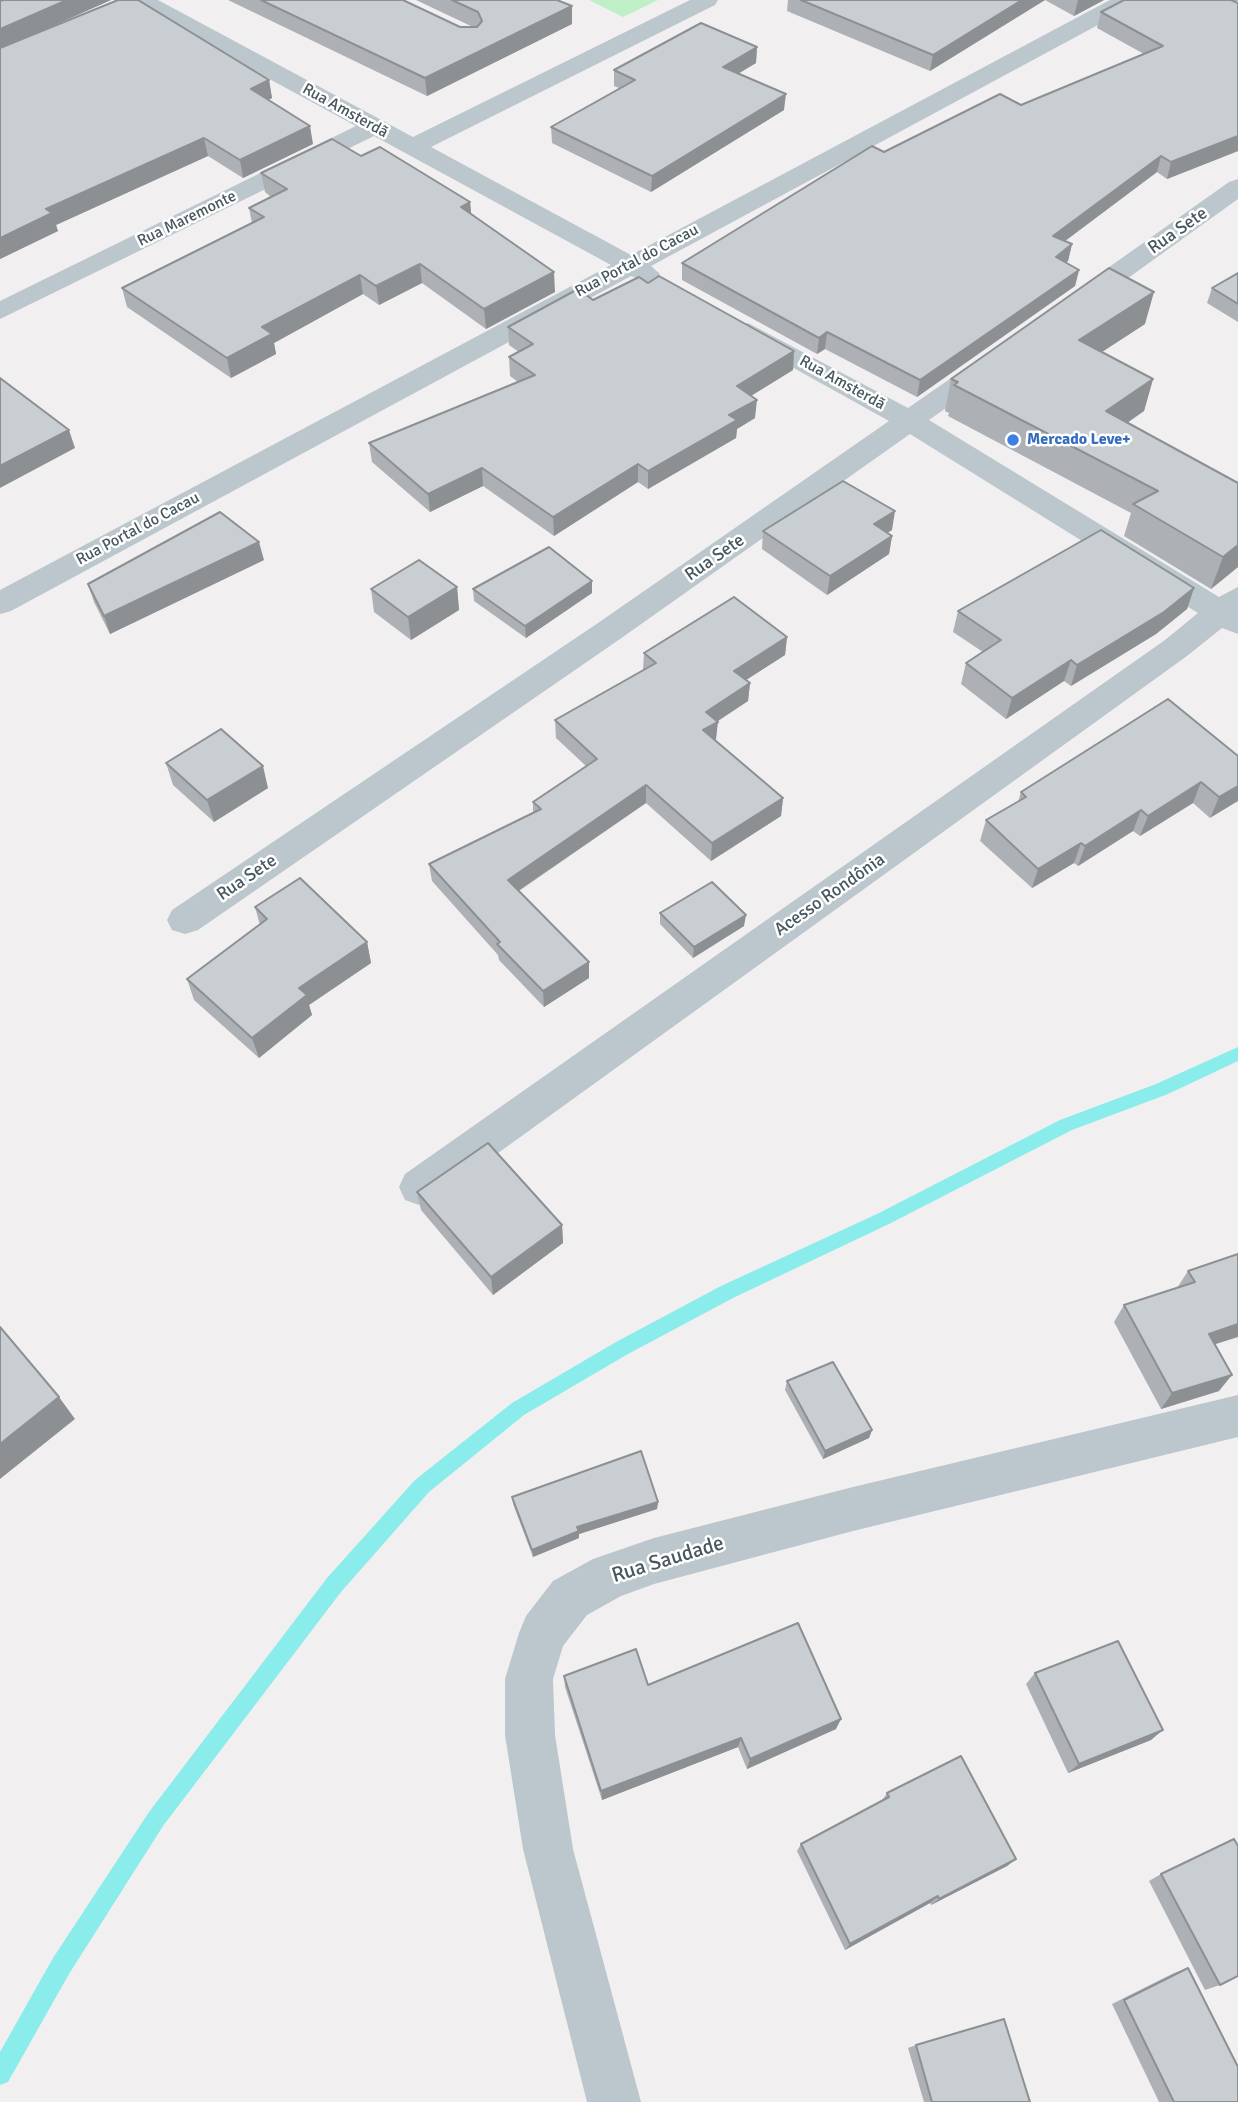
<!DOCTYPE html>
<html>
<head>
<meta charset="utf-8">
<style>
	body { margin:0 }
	canvas { display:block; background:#f2eff0 }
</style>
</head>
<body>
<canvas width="1238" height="2102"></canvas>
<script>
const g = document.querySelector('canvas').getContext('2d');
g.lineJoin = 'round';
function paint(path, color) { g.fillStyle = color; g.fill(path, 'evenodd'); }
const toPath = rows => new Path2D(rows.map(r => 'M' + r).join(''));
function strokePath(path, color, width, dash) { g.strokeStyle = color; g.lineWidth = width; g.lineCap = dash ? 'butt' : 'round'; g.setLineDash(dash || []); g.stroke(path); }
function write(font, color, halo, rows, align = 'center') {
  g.font = font + ' Signika,sans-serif'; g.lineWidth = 5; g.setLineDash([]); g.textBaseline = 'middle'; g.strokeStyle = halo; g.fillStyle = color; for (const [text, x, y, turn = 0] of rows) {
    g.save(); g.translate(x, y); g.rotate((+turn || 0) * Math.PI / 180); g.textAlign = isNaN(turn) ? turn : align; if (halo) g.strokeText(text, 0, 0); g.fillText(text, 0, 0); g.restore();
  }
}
paint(toPath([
	[589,0,658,0,623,17]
]), '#beefc7');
paint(toPath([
	[1238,1047,1238,1061,1168,1094,1072,1130,889,1224,733,1298,628,1354,524,1415,429,1492,341,1592,163,1826,69,1974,8,2082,0,2085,0,2052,53,1958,149,1812,327,1578,415,1480,512,1403,616,1342,721,1286,877,1214,1060,1120,1156,1084,1238,1047]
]), '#8becec');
paint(toPath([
	[130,0,158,0,413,137,690,0,718,0,715,5,431,147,631,255,1110,0,1138,0,1135,5,651,266,660,274,656,280,647,282,631,276,11,611,0,614,0,590,611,265,374,136,0,319,0,301,356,126,133,5,130,0],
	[1238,179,1238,199,1085,309,1067,309,1063,303,1067,297,1229,182,1238,179],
	[748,323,908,408,980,358,1000,358,1004,364,1000,370,929,420,1219,597,1238,587,1238,634,1222,628,1187,656,433,1200,419,1205,405,1200,399,1187,405,1174,1165,640,1198,613,910,434,620,639,198,930,185,934,172,930,167,920,172,910,598,623,889,421,738,337,734,331,738,325,748,323],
	[1238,1395,1238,1437,853,1531,654,1584,621,1596,587,1615,563,1646,553,1679,555,1735,573,1849,641,2102,587,2102,523,1849,505,1735,505,1679,519,1633,526,1616,553,1581,593,1559,654,1538,853,1487,1238,1395]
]), '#bbc7cc');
paint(toPath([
	[111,0,38,33,269,80,272,98,268,100,313,144,243,178,208,156,56,225,58,231,0,259,0,1],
	[228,0,403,0,460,27,473,27,416,0,557,0,572,24,427,96],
	[788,0,1104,0,1074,16,1045,0,930,71,787,11],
	[1124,0,1238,0,1238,1,1233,1,1238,3,1238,151,1167,179,1157,172,1065,241,1072,244,1068,261,1066,263,1079,270,1075,286,917,397,825,349,817,354,682,280,682,263,884,152,1021,105,1144,54,1097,28,1101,12],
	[757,47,756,63,738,73,784,110,651,192,552,143,551,127,619,88,614,86,614,70],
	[361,156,470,202,471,214,555,292,486,329,422,283,379,305,363,294,274,343,276,354,231,378,127,307,122,288,252,223,249,208,271,197,265,192,261,173],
	[1238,273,1238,322,1207,303,1212,288],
	[648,283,794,351,793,370,751,396,755,418,737,429,736,438,648,489,638,482,554,536,483,486,430,512,372,462,369,443,518,382,510,376,509,357,519,352,509,345,508,327],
	[1145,324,1102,352,1153,379,1144,411,1127,423,1238,567,1211,589,1124,536,1131,513,948,416,949,413,945,411,951,379],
	[892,530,887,533,892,536,889,554,827,595,762,549,763,531],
	[264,560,110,634,94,602,88,584],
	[592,581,592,593,526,638,474,601,473,589],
	[457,587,459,610,411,640,374,612,371,589],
	[1194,588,1187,609,1156,634,1071,686,1064,681,1006,719,961,684,966,663,983,652,953,632,958,611],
	[787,637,785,655,746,680,750,683,748,701,717,721,716,739,715,740,783,798,781,816,711,861,646,803,519,891,589,962,589,978,544,1007,499,960,498,955,432,881,429,864,533,813,533,802,586,766,556,738,555,720,643,670,644,653],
	[1238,756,1210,818,1193,803,1140,836,1133,831,1078,866,1074,863,1032,888,980,841,986,820,1018,802,1021,792],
	[166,763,268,788,214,822,173,785],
	[255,907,367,942,371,963,309,1005,312,1015,259,1058,194,1000,187,979,260,925],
	[660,913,744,926,693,958,660,924],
	[417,1192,562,1225,563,1243,493,1295,421,1210],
	[1238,1254,1215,1345,1219,1391,1161,1409,1114,1322,1124,1305,1177,1288,1188,1271],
	[787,1381,872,1430,869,1438,823,1459,785,1390],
	[512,1497,658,1502,657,1509,579,1534,579,1538,533,1557,513,1504],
	[1035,1673,1151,1740,1068,1773,1026,1684],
	[564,1676,648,1685,836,1729,747,1769,738,1747,602,1800,565,1687],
	[887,1793,1016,1859,1007,1866,931,1905,930,1903,845,1950,797,1851,801,1844,881,1802],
	[1161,1874,1220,1985,1205,1990,1149,1881],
	[1188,1968,1238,2102,1159,2102,1112,2004,1174,1973],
	[916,2045,1030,2102,924,2102,908,2048]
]), '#adb1b5');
paint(toPath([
	[67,0,111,0,0,49,0,29],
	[1022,0,1045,0,930,71,933,55],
	[1078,0,1104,0,1074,16],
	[572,6,572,24,427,96,425,78],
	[757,47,756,63,723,83,723,67],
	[269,80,272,98,254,107,251,89],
	[786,94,784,110,651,192,652,176],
	[310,126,313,144,243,178,240,160],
	[1238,136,1238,151,1167,179,1171,162],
	[204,138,208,156,56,225,58,231,0,259,0,238,46,209],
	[1161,156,1157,172,1049,253,1053,236],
	[470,202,472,221,461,207],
	[1072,244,1068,261,1052,274,1056,257],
	[420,264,422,283,379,305,376,286],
	[1079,270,1075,286,917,397,920,380],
	[554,272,555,292,486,329,484,309],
	[360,275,363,294,274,343,276,354,231,378,227,358,262,327],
	[1154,292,1145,324,1071,372,1079,340],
	[827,332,825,349,817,354,819,338],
	[794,351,793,370,736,405,737,386],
	[1153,379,1144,411,1098,443,1106,411],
	[757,400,755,418,737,429,736,438,648,489,648,471,729,415],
	[69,430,75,448,0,488,0,466],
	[638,464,638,482,554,536,553,517],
	[482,468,483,486,430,512,428,494],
	[895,511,892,530,872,543,874,524],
	[892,536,889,554,827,595,830,576],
	[259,542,264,560,110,634,104,616],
	[1238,545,1238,567,1211,589,1223,557],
	[592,581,592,593,526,638,525,626],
	[457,587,459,610,411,640,408,617],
	[1194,588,1187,609,1156,634,1071,686,1077,665],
	[787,637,785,655,732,689,734,671],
	[1071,660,1064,681,1006,719,1012,698],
	[750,683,748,701,712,725,718,722,716,739,702,748,706,712],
	[263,766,268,788,214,822,207,800],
	[1201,782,1193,803,1140,836,1148,816],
	[646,785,646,803,509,897,508,880],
	[1238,786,1238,801,1210,818,1219,797],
	[783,798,781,816,711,861,712,843],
	[1141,810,1133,831,1078,866,1085,846],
	[1081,843,1074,863,1032,888,1038,869],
	[746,915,744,926,693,958,694,947],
	[367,942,371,963,309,1005,312,1015,259,1058,252,1038,299,988],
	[589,962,589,978,544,1007,543,991],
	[562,1225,563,1243,493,1295,491,1277],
	[1238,1324,1238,1337,1197,1350,1209,1334],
	[1232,1375,1219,1391,1161,1409,1172,1393],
	[59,1397,75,1419,0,1479,0,1444],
	[872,1430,869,1438,823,1459,825,1451],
	[658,1502,657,1509,579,1534,579,1538,533,1557,532,1550,577,1527],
	[841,1719,836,1729,747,1769,750,1759],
	[1163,1730,1151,1740,1068,1773,1079,1764],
	[741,1738,738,1747,602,1800,601,1791],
	[1016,1859,1007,1866,931,1905,939,1899],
	[938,1896,930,1903,845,1950,850,1944]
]), '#8d9093');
const building = toPath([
	[3,0,67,0,0,29,0,1,3,0],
	[118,0,138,0,269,80,251,89,310,126,240,160,204,138,46,209,52,213,0,238,0,48,118,0],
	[261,0,403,0,460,27,477,27,482,21,478,12,452,0,557,0,572,6,425,78,261,0],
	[801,0,1022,0,933,55,801,0],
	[1124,0,1231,0,1238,3,1238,136,1171,162,1161,156,1053,236,1072,244,1056,257,1079,270,920,380,827,332,819,338,682,263,872,146,884,152,1000,94,1021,105,1163,46,1101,12,1124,0],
	[701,23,757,47,723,67,786,94,652,176,551,127,635,80,614,70,701,23],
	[332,139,361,156,380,147,470,202,461,207,554,272,484,309,420,264,376,286,360,275,262,327,272,334,227,358,122,288,264,217,249,208,287,189,261,173,332,139],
	[1109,268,1154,292,1079,340,1153,379,1106,411,1238,483,1238,545,1223,557,1133,504,1158,491,954,385,958,382,951,379,1109,268],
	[1238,273,1238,304,1212,288,1238,273],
	[659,276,794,351,737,386,757,400,729,415,737,420,648,471,638,464,553,517,482,468,428,494,369,443,535,375,509,357,533,344,508,327,578,289,593,300,639,277,648,283,659,276],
	[0,378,69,430,0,466,0,378],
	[843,481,895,511,874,524,892,536,830,576,763,531,843,481],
	[220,512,259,542,104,616,88,584,220,512],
	[1101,530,1194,588,1164,612,1077,665,1071,660,1012,698,966,663,1001,640,958,611,1101,530],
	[549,547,592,581,525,626,473,589,549,547],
	[419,560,457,587,408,617,371,589,419,560],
	[734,597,787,637,734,671,750,683,706,712,718,722,703,730,783,798,712,843,646,785,508,880,589,962,543,991,497,944,500,942,429,864,541,809,533,802,597,759,555,720,656,663,644,653,734,597],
	[1168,699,1238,756,1238,786,1219,797,1201,782,1148,816,1141,810,1085,846,1081,843,1038,869,986,820,1026,797,1021,792,1168,699],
	[221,729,263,766,207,800,166,763,221,729],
	[300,878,367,942,299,988,307,995,252,1038,187,979,267,919,255,907,300,878],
	[712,882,746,915,694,947,660,913,712,882],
	[488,1143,562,1225,491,1277,417,1192,488,1143],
	[1238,1254,1238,1324,1209,1334,1232,1375,1172,1393,1124,1305,1195,1282,1188,1271,1238,1254],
	[0,1327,59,1397,0,1444,0,1327],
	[833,1362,872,1430,825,1451,787,1381,833,1362],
	[641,1451,658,1502,577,1527,579,1531,532,1550,512,1497,641,1451],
	[798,1623,841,1719,750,1759,741,1738,601,1791,564,1676,636,1649,648,1685,798,1623],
	[1118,1641,1163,1730,1079,1764,1035,1673,1118,1641],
	[961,1756,1016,1859,939,1899,938,1896,850,1944,801,1844,889,1797,887,1793,961,1756],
	[1234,1839,1238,1846,1238,1976,1220,1985,1161,1874,1234,1839],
	[1188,1968,1238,2067,1238,2102,1174,2102,1124,2000,1188,1968],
	[1004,2019,1030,2102,932,2102,916,2045,1004,2019]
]);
paint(building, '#c9ced2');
strokePath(building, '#8d9093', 2);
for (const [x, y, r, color] of [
	[1013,440,7,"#3f7fe0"]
]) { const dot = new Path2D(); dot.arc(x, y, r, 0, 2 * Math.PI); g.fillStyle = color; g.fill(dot); strokePath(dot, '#fff', 2.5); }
write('16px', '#47575d', '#fff', [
	["Rua Amsterdã",345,111,29],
	["Rua Maremonte",187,219,-26],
	["Rua Portal do Cacau",637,261,-28],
	["Rua Amsterdã",842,383,29],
	["Rua Portal do Cacau",138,529,-28]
]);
write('bold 16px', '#366cbe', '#fff', [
	["Mercado Leve+",1027,440]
], 'left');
write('18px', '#47575d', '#fff', [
	["Rua Sete",1178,231,-35],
	["Rua Sete",715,558,-35],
	["Rua Sete",247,878,-34],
	["Acesso Rondônia",830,895,-35]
]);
write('21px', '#47575d', '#fff', [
	["Rua Saudade",668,1560,-17]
]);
</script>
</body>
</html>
